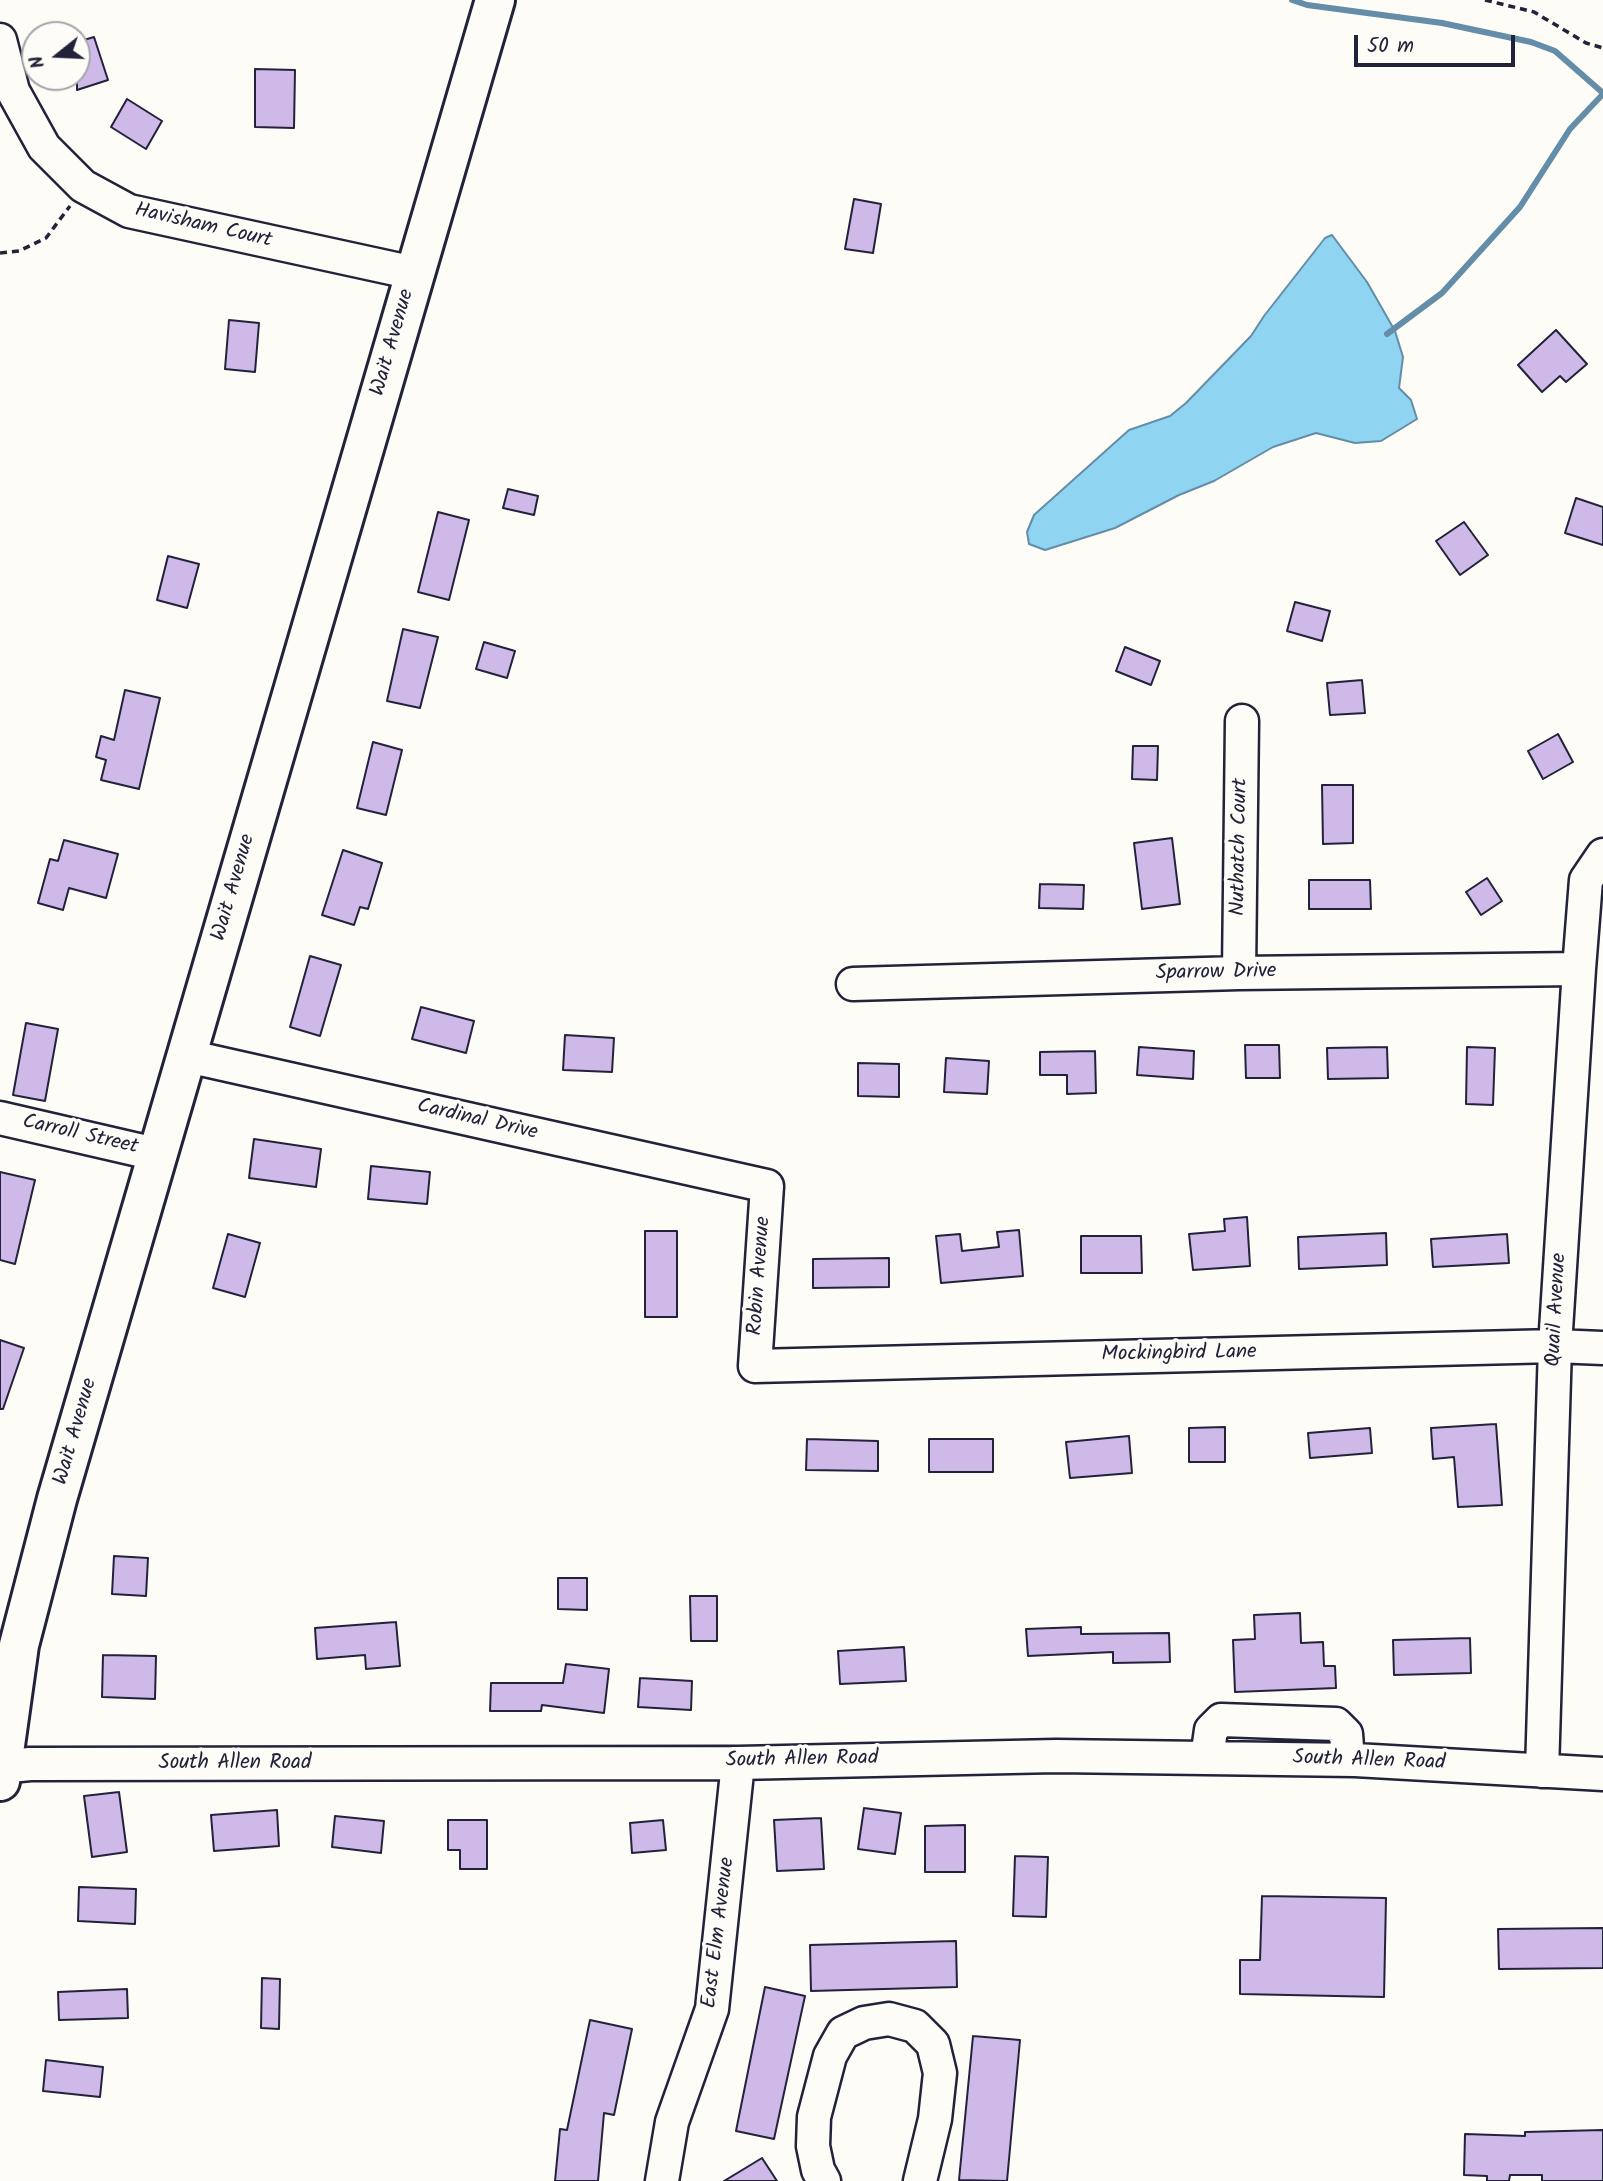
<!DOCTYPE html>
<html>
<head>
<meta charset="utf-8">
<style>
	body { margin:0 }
	#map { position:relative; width:1603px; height:2181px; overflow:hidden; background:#fdfcf7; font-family:Kalam,sans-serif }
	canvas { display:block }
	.north { position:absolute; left:21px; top:21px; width:70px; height:70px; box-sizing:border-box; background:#fdfcf7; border:2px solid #a5a5ac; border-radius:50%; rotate:252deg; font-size:19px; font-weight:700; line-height:28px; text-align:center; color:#22223b }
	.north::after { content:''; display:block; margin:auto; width:24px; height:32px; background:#22223b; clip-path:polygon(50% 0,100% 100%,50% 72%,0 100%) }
	.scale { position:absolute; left:1354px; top:35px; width:161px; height:32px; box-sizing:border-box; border:4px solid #22223b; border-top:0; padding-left:9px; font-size:21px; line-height:24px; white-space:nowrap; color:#22223b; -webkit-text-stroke:5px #fdfcf7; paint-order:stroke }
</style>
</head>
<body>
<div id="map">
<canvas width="1603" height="2181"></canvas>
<div class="north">N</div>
<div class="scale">50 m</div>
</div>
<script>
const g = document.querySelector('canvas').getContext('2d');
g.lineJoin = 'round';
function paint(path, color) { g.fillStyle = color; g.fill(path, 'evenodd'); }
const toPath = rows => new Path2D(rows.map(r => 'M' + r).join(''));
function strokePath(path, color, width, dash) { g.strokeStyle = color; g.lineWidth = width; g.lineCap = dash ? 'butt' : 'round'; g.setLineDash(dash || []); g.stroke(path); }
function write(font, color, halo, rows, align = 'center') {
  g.font = font + ' Kalam,sans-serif'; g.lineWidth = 7; g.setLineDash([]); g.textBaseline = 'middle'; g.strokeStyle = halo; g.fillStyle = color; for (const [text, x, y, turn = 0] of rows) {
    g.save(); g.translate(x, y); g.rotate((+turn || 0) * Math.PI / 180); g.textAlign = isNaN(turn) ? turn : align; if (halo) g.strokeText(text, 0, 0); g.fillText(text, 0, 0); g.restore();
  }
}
const water = toPath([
	[1332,235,1367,282,1395,331,1403,357,1399,388,1411,400,1417,419,1381,441,1355,443,1316,433,1273,447,1214,481,1179,495,1115,528,1045,550,1029,544,1027,532,1034,515,1129,430,1170,416,1186,403,1251,336,1264,316,1325,238,1332,235]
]);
paint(water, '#8fd5f1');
strokePath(water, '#638da8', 2);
strokePath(toPath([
	[1292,0,1307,5,1442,23,1531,42,1555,51,1603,93],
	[1387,334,1442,293,1520,207,1570,129,1603,94]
]), '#638da8', 6);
const building = toPath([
	[94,37,108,80,77,90,77,42,94,37],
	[255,69,295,70,294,128,255,127,255,69],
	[127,99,162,121,146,149,111,127,127,99],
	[854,199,881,204,873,253,845,249,854,199],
	[229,320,259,323,255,372,225,369,229,320],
	[1556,330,1587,364,1566,382,1560,376,1542,392,1518,365,1556,330],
	[508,489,538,496,534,515,503,508,508,489],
	[1576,498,1603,507,1603,545,1565,533,1576,498],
	[438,512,469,520,449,600,418,592,438,512],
	[1464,522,1488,555,1460,575,1436,541,1464,522],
	[168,556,199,564,187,608,157,600,168,556],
	[1295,602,1330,611,1322,641,1287,631,1295,602],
	[403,629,438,637,420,708,387,701,403,629],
	[484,642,515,651,507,678,476,669,484,642],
	[1125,647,1160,661,1151,685,1116,671,1125,647],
	[1362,680,1365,713,1330,715,1327,683,1362,680],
	[125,690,160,698,139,789,101,780,106,760,96,757,101,736,114,740,125,690],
	[1558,734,1573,762,1543,779,1528,751,1558,734],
	[373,742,402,750,386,815,357,808,373,742],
	[1133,746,1158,746,1157,780,1132,779,1133,746],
	[1322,785,1353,785,1353,843,1323,844,1322,785],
	[1172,838,1180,904,1142,909,1134,843,1172,838],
	[64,840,118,854,106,898,69,888,63,910,38,903,50,859,58,861,64,840],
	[343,850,382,863,368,909,360,907,354,925,322,915,343,850],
	[1487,878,1502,901,1481,915,1466,892,1487,878],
	[1309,880,1370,880,1371,909,1309,909,1309,880],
	[1040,884,1084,885,1083,909,1039,908,1040,884],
	[310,956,341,965,320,1036,290,1027,310,956],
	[421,1007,474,1021,466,1053,412,1039,421,1007],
	[26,1023,58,1029,45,1101,13,1095,26,1023],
	[565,1035,614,1038,612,1072,563,1070,565,1035],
	[1245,1045,1279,1045,1280,1078,1246,1078,1245,1045],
	[1139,1047,1194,1051,1193,1079,1137,1075,1139,1047],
	[1387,1047,1388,1078,1328,1079,1327,1048,1387,1047],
	[1467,1047,1495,1048,1493,1105,1466,1104,1467,1047],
	[1095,1051,1096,1093,1067,1094,1067,1075,1040,1075,1040,1052,1095,1051],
	[946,1058,989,1061,987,1094,944,1092,946,1058],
	[858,1063,899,1064,899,1097,858,1096,858,1063],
	[254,1139,321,1149,316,1187,249,1178,254,1139],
	[371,1166,430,1172,427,1204,368,1199,371,1166],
	[0,1172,35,1180,15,1264,0,1260,0,1172],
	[1247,1217,1250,1266,1193,1270,1189,1234,1225,1231,1224,1219,1247,1217],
	[1019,1230,1023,1276,941,1283,936,1236,960,1234,962,1251,999,1247,997,1232,1019,1230],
	[645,1231,677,1231,677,1317,645,1317,645,1231],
	[1386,1233,1387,1265,1299,1269,1298,1237,1386,1233],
	[228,1234,260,1243,245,1297,213,1288,228,1234],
	[1507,1234,1509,1263,1433,1267,1431,1239,1507,1234],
	[1081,1236,1141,1236,1142,1273,1081,1273,1081,1236],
	[889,1258,889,1287,813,1288,813,1259,889,1258],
	[0,1340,24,1348,3,1409,0,1409,0,1340],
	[1496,1424,1502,1505,1458,1507,1454,1457,1433,1459,1431,1428,1496,1424],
	[1225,1427,1225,1462,1189,1462,1189,1428,1225,1427],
	[1370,1428,1372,1453,1310,1458,1308,1433,1370,1428],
	[1129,1436,1132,1473,1070,1478,1066,1442,1129,1436],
	[807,1439,878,1441,878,1471,806,1470,807,1439],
	[929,1439,993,1439,993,1472,929,1472,929,1439],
	[114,1556,148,1558,146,1596,112,1594,114,1556],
	[558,1578,587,1578,587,1610,558,1609,558,1578],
	[690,1596,717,1596,717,1641,691,1641,690,1596],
	[1300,1613,1301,1643,1323,1642,1324,1666,1335,1666,1336,1688,1235,1692,1233,1640,1255,1639,1254,1615,1300,1613],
	[396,1622,400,1666,366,1669,365,1655,317,1659,315,1628,396,1622],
	[1081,1627,1081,1634,1169,1633,1170,1662,1113,1663,1113,1652,1028,1656,1026,1629,1081,1627],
	[1470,1638,1471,1673,1394,1675,1393,1640,1470,1638],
	[904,1647,906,1681,840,1684,838,1651,904,1647],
	[103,1655,156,1656,155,1699,102,1697,103,1655],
	[566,1664,609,1669,604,1713,542,1705,541,1711,490,1711,491,1683,563,1683,566,1664],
	[640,1678,692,1681,691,1710,638,1707,640,1678],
	[119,1792,127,1852,92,1857,84,1796,119,1792],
	[864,1808,901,1813,895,1854,858,1849,864,1808],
	[277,1810,279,1846,214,1851,211,1815,277,1810],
	[335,1816,384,1821,381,1853,332,1847,335,1816],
	[821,1818,824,1869,777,1871,774,1820,821,1818],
	[448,1820,487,1820,487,1869,460,1869,460,1850,448,1850,448,1820],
	[663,1820,666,1850,632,1853,630,1823,663,1820],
	[965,1825,965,1872,925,1872,925,1826,965,1825],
	[1015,1856,1048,1857,1046,1917,1013,1916,1015,1856],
	[79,1887,136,1889,135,1924,78,1921,79,1887],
	[1262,1896,1386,1898,1384,1997,1240,1994,1240,1960,1260,1960,1262,1896],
	[1603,1928,1603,1968,1499,1969,1498,1929,1603,1928],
	[956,1941,957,1987,811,1991,810,1945,956,1941],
	[262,1978,280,1979,279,2029,261,2028,262,1978],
	[765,1987,805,1996,774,2139,736,2131,765,1987],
	[127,1989,128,2018,59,2020,58,1992,127,1989],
	[590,2020,632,2029,614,2115,604,2113,598,2181,555,2181,560,2129,567,2130,590,2020],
	[973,2036,1020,2040,1007,2181,959,2180,973,2036],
	[46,2060,103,2067,100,2097,43,2091,46,2060],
	[1603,2130,1603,2181,1542,2181,1542,2175,1510,2175,1509,2181,1487,2181,1487,2176,1464,2175,1465,2134,1525,2136,1525,2132,1603,2130],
	[762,2158,777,2181,724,2181,762,2158]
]);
paint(building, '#cfb9e9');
strokePath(building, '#22223b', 2);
const minor = toPath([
	[0,40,13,91,44,147,83,186,129,211,414,273],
	[1239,973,1242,721],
	[853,984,1239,973,1579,969],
	[187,1056,767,1186,755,1366,1555,1346,1603,1348],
	[0,1118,160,1155],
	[1207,1758,1211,1730,1221,1720,1336,1724,1346,1734,1348,1760],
	[0,1767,30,1764,738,1763,1056,1756,1355,1760,1603,1774],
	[1542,1771,1555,1346,1579,969,1586,880,1603,855],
	[662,2181,672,2122,712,2009,738,1763],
	[824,2181,818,2170,813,2146,814,2117,830,2056,843,2033,864,2023,889,2019,915,2026,933,2044,940,2073,935,2119,920,2181]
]);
const major = toPath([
	[0,1781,19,1645,57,1499,495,0]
]);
strokePath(minor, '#22223b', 37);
strokePath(major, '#22223b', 44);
strokePath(toPath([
	[1485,0,1534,12,1586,43,1603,48],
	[0,253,19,251,46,238,70,206]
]), '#22223b', 3.5, [7, 5]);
strokePath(minor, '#fdfcf7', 32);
strokePath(major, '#fdfcf7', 38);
write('21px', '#22223b', '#fdfcf7', [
	["Havisham Court",203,227,13],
	["Wait Avenue",394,343,-74],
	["Nuthatch Court",1241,847,-89],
	["Wait Avenue",235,888,-74],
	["Sparrow Drive",1216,974,-1],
	["Cardinal Drive",477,1121,13],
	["Carroll Street",80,1136,13],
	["Robin Avenue",761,1276,-86],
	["Quail Avenue",1558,1310,-87],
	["Mockingbird Lane",1179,1355,-1],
	["Wait Avenue",77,1432,-74],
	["South Allen Road",802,1761,-1],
	["South Allen Road",1369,1762,2],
	["South Allen Road",235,1764],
	["East Elm Avenue",720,1933,-83]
]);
</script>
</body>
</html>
